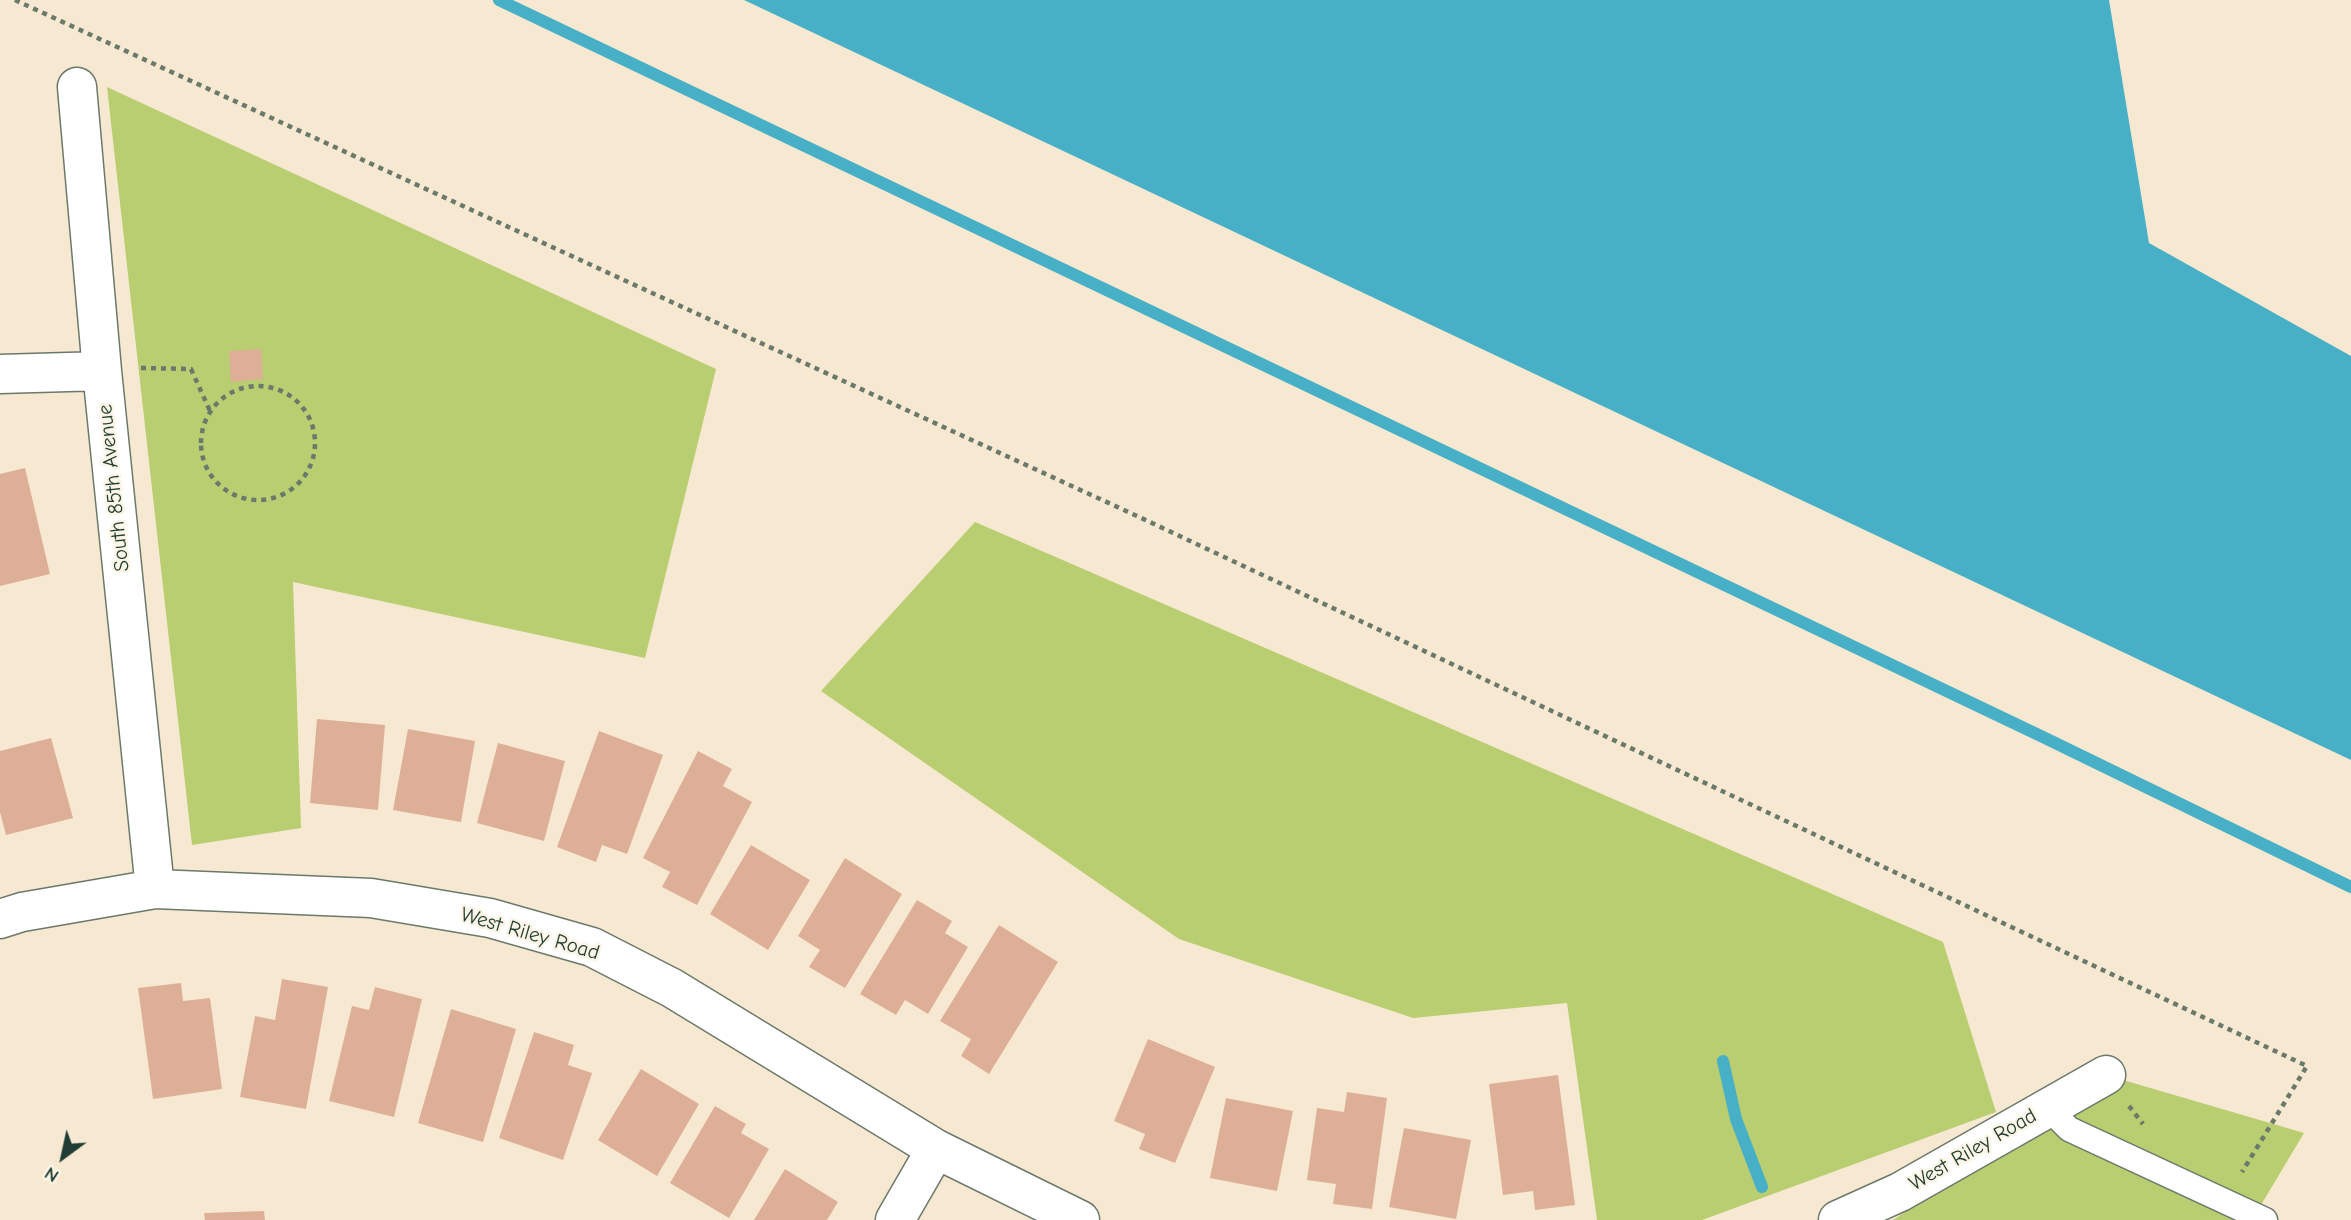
<!DOCTYPE html>
<html>
<head>
<meta charset="utf-8">
<style>
	body { margin:0 }
	#map { position:relative; width:2351px; height:1220px; overflow:hidden; background:#f7e9d1; font-family:"Comic Neue",sans-serif }
	canvas { display:block }
	.north { position:absolute; left:28px; top:1122px; width:70px; height:70px; -webkit-text-stroke:5px #fcf5e5; paint-order:stroke; rotate:213deg; font-size:19px; font-weight:700; line-height:28px; text-align:center; color:#1f3d34 }
	.north::after { content:''; display:block; margin:auto; width:24px; height:32px; background:#1f3d34; clip-path:polygon(50% 0,100% 100%,50% 72%,0 100%) }
</style>
</head>
<body>
<div id="map">
<canvas width="2351" height="1220"></canvas>
<div class="north">N</div>
</div>
<script>
const g = document.querySelector('canvas').getContext('2d');
g.lineJoin = 'round';
function paint(path, color) { g.fillStyle = color; g.fill(path, 'evenodd'); }
const toPath = rows => new Path2D(rows.map(r => 'M' + r).join(''));
function strokePath(path, color, width, dash) { g.strokeStyle = color; g.lineWidth = width; g.lineCap = dash ? 'butt' : 'round'; g.setLineDash(dash || []); g.stroke(path); }
function write(font, color, halo, rows, align = 'center') {
  g.font = font + ' "Comic Neue",sans-serif'; g.lineWidth = 5; g.setLineDash([]); g.textBaseline = 'middle'; g.strokeStyle = halo; g.fillStyle = color; for (const [text, x, y, turn = 0] of rows) {
    g.save(); g.translate(x, y); g.rotate((+turn || 0) * Math.PI / 180); g.textAlign = isNaN(turn) ? turn : align; if (halo) g.strokeText(text, 0, 0); g.fillText(text, 0, 0); g.restore();
  }
}
paint(toPath([
	[107,87,716,369,645,658,293,582,301,828,192,845],
	[975,522,1943,942,1996,1112,1702,1220,1597,1220,1567,1003,1413,1018,1179,939,821,691],
	[2106,1075,2304,1133,2252,1220,1893,1220]
]), '#b9cd71');
paint(toPath([
	[744,0,2109,0,2149,243,2351,356,2351,760]
]), '#48b0c6');
strokePath(toPath([
	[499,0,2045,738,2351,887],
	[1723,1061,1736,1119,1762,1187]
]), '#48b0c6', 12);
paint(toPath([
	[261,349,263,379,231,382,229,351],
	[25,468,50,574,0,586,0,474],
	[317,719,385,725,378,810,310,803],
	[408,729,475,741,461,822,393,810],
	[599,731,663,755,627,854,602,845,596,862,557,847],
	[51,738,73,818,6,835,0,812,0,751],
	[498,743,565,761,544,841,477,823],
	[698,751,732,769,723,786,752,802,697,905,662,887,670,872,643,858],
	[751,845,810,880,768,950,710,914],
	[845,858,902,894,845,988,809,967,820,950,798,936],
	[917,900,952,921,945,933,968,947,928,1014,905,1000,896,1015,860,994],
	[999,925,1058,962,989,1074,961,1056,971,1039,940,1021],
	[282,979,328,987,306,1109,240,1097,255,1016,275,1020],
	[181,983,183,1001,210,998,222,1089,153,1099,138,988],
	[375,987,422,999,394,1117,329,1101,352,1006,369,1010],
	[451,1009,516,1029,483,1142,418,1123],
	[534,1032,574,1045,568,1065,592,1073,563,1160,499,1138],
	[1148,1039,1215,1067,1175,1163,1139,1149,1145,1134,1114,1121],
	[641,1069,699,1104,657,1176,598,1140],
	[1558,1075,1575,1205,1535,1210,1533,1191,1503,1195,1489,1084],
	[1347,1092,1387,1098,1372,1209,1333,1204,1336,1184,1307,1180,1317,1108,1344,1112],
	[1226,1098,1293,1111,1277,1191,1210,1178],
	[715,1106,746,1124,741,1133,769,1149,729,1218,670,1183],
	[1404,1128,1471,1140,1456,1219,1389,1207],
	[785,1169,838,1202,827,1220,754,1220],
	[264,1211,265,1220,205,1220,204,1213]
]), '#deaf97');
const service = toPath([
	[2047,1107,2069,1129,2265,1220]
]);
const minor = toPath([
	[77,87,102,371,155,889],
	[0,374,102,371],
	[0,919,22,912,155,889,371,898,490,918,592,947,672,988,936,1149,1080,1220],
	[895,1220,936,1149],
	[1838,1220,1900,1192,2106,1075]
]);
strokePath(service, '#6b796b', 27);
strokePath(minor, '#6b796b', 41);
strokePath(toPath([
	[15,0,1137,516,2307,1066,2242,1172],
	[141,368,191,369,210,411],
	'201 443a57 57 0 1 1 114 0a57 57 0 1 1-114 0Z',
	[2129,1106,2143,1124]
]), '#6b796b', 4.5, [5, 5]);
strokePath(service, '#fff', 24);
strokePath(minor, '#fff', 38);
write('21px', '#1f3d34', '#fcf5e5', [
	["South 85th Avenue",114,488,-96],
	["West Riley Road",530,934,16],
	["West Riley Road",1973,1150,-30]
]);
</script>
</body>
</html>
